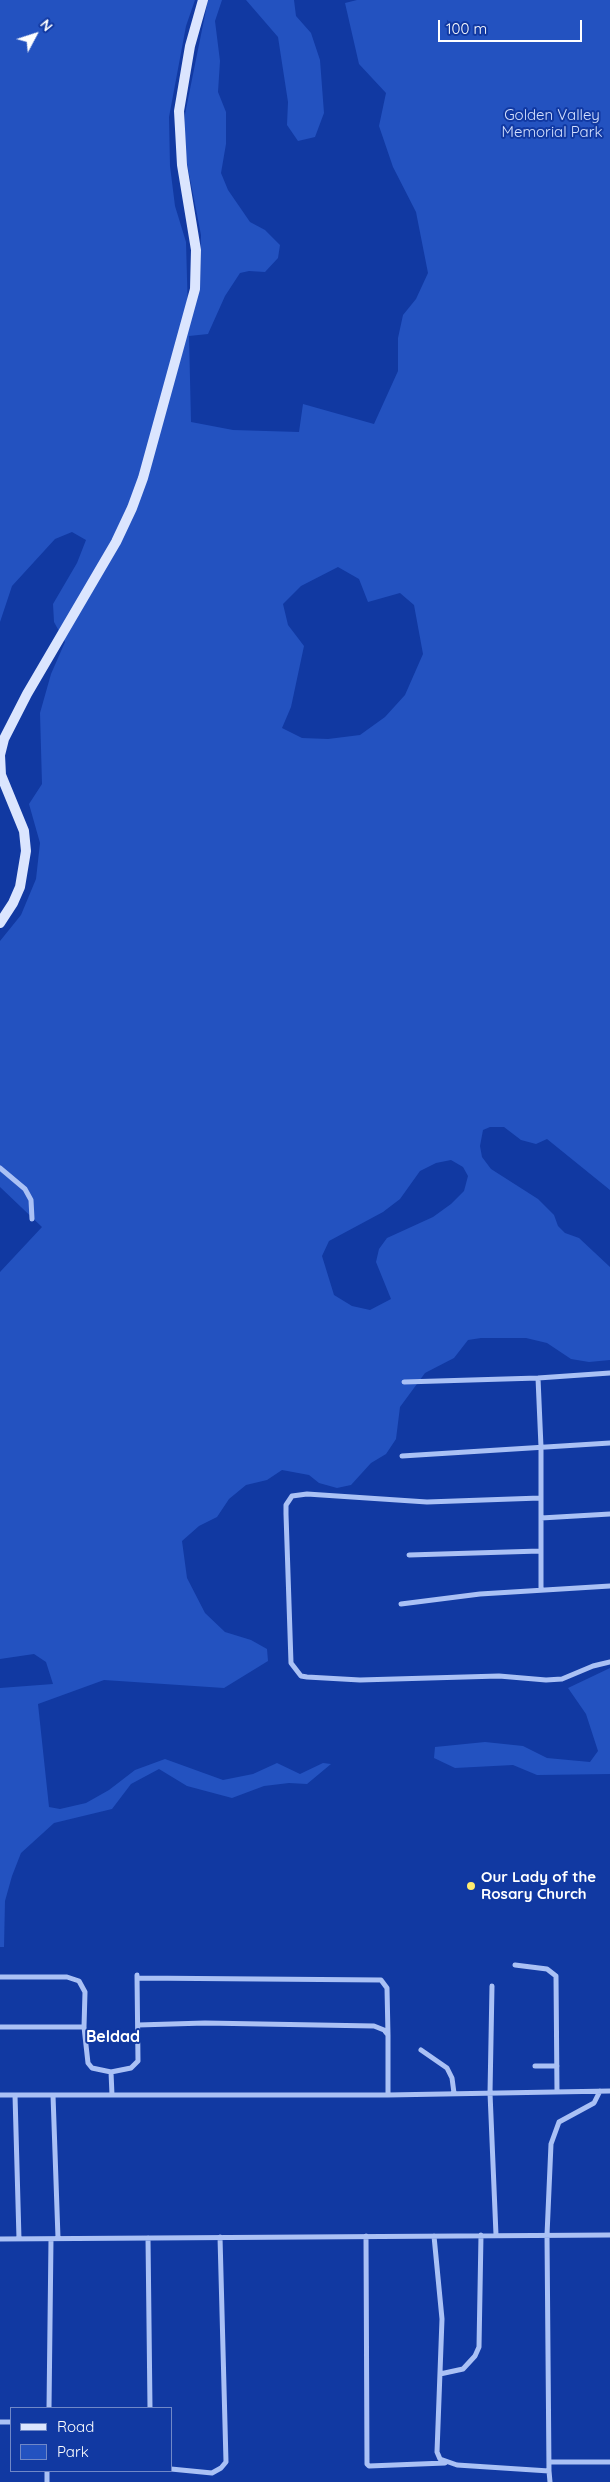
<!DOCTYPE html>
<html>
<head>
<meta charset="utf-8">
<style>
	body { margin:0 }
	#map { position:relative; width:610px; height:2482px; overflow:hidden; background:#1139a2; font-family:Quicksand,sans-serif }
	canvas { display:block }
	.legend { position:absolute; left:10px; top:2407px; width:162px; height:65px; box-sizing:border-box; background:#1139a2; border:1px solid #7088c7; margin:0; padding:6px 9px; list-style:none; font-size:15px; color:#fff }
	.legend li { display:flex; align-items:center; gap:10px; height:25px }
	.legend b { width:25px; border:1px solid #7088c7 }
	.north { position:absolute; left:10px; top:10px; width:50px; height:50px; -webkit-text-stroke:4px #1139a2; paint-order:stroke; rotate:50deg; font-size:14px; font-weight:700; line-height:20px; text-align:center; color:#fff }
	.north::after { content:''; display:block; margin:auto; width:18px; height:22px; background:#fff; clip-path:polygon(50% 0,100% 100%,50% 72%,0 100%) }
	.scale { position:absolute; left:438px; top:20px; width:144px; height:22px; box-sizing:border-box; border:2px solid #fff; border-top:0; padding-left:6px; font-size:15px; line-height:18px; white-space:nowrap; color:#fff; -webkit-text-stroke:4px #1139a2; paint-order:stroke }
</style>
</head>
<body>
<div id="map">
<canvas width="610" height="2482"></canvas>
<ul class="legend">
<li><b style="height:6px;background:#dbe5fe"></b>Road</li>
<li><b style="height:14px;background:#2352c0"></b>Park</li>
</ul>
<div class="north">N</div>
<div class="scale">100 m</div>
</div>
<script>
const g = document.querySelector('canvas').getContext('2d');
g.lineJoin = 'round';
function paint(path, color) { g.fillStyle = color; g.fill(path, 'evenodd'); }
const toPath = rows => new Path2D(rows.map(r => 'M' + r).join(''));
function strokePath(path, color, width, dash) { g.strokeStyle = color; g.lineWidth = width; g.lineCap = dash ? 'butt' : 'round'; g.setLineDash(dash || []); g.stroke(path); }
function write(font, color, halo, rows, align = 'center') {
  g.font = font + ' Quicksand,sans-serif'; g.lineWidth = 4; g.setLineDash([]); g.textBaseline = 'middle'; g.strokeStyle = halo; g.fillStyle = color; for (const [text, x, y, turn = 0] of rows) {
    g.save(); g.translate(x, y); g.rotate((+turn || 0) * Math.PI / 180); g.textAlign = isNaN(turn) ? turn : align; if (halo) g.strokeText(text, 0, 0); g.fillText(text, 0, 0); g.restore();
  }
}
paint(toPath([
	[0,0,195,0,186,26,169,117,170,166,175,206,186,242,188,314,200,284,201,235,183,143,185,114,208,0,222,0,215,21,220,61,218,92,226,112,226,144,221,173,228,190,250,222,265,230,280,245,278,258,265,272,249,271,240,273,225,296,208,334,189,336,191,422,233,430,299,432,303,404,374,424,398,371,398,338,403,315,416,299,428,273,416,212,393,167,379,126,386,93,359,64,345,3,357,0,610,0,610,1190,547,1139,536,1144,521,1140,504,1127,490,1127,483,1130,480,1146,482,1157,491,1169,538,1199,554,1215,558,1226,565,1233,579,1238,610,1267,610,1360,589,1362,571,1359,547,1343,526,1338,481,1338,468,1340,454,1358,425,1373,400,1407,396,1439,386,1454,371,1463,351,1485,337,1488,319,1483,309,1475,282,1470,267,1480,246,1485,229,1499,217,1517,199,1526,182,1541,187,1578,205,1613,225,1632,251,1640,267,1649,268,1661,224,1688,104,1680,38,1704,49,1807,60,1809,86,1803,109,1790,135,1770,165,1759,223,1780,253,1774,277,1763,300,1774,323,1763,331,1764,307,1784,289,1783,264,1786,232,1798,187,1786,159,1769,131,1784,112,1809,54,1823,21,1853,12,1876,5,1901,4,1947,0,1947,0,1688,53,1684,46,1662,34,1654,0,1659,0,1272,42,1227,0,1187,0,941,21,915,36,879,40,843,29,804,42,784,40,713,51,674,65,642,54,622,53,604,77,563,86,540,72,532,55,539,12,586,0,622],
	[338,567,359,579,368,602,400,593,414,605,423,654,405,695,385,717,360,735,328,739,302,738,282,728,291,707,304,646,288,625,283,604,301,586],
	[451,1160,463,1167,468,1176,464,1191,451,1204,433,1217,387,1238,379,1249,376,1262,391,1299,370,1310,352,1306,334,1295,322,1256,329,1241,383,1212,400,1199,420,1171,436,1163],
	[246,0,294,0,296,16,311,33,320,60,324,113,315,137,298,141,287,125,288,102,278,37],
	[610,1668,610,1774,537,1775,513,1765,455,1768,434,1758,435,1747,485,1742,523,1746,547,1758,590,1762,598,1751,586,1714,568,1688]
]), '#2352c0');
strokePath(toPath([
	[0,1168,25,1189,31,1200,32,1219],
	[538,1378,541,1447,541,1589],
	[404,1382,538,1378,610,1373],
	[402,1456,610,1443],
	[540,1498,427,1502,307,1494,292,1496,286,1505,286,1514,291,1663,301,1676,307,1677,360,1680,499,1676,546,1680,562,1679,593,1666,610,1662],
	[541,1518,610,1514],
	[409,1555,540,1551],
	[401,1604,480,1594,610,1586],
	[515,1965,547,1969,556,1976,557,2092],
	[0,1977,67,1977,79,1981,85,1992,84,2027],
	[137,1978,381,1980,387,1988,388,2035],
	[492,1986,490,2093,496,2235],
	[138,2025,205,2023,374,2026,384,2030,388,2035,388,2095],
	[0,2027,84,2027,88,2063,92,2068,111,2072,112,2095],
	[421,2050,447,2068,452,2078,454,2093],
	[535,2066,557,2066],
	[111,2072,131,2068,138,2061,137,1975],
	[0,2095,388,2095,610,2091],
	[15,2095,19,2239],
	[53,2095,58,2238],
	[366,2236,367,2464,369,2466,445,2463],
	[434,2236,442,2319,437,2452,440,2459,457,2465,549,2471,547,2235,551,2144,559,2122,594,2103,600,2091],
	[148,2238,150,2408],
	[0,2239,610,2235],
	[440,2374,463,2369,475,2356,479,2347,481,2235],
	[49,2408,51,2239],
	[0,2422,11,2422],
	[550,2462,610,2462],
	[171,2469,212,2473,221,2468,226,2462,220,2237],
	[549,2471,550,2482],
	[47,2482,47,2471]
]), '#aac1f5', 5);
strokePath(toPath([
	[0,923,13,903,20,887,26,851,24,831,1,775,0,755,4,739,27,694,116,542,132,508,143,478,195,289,196,250,182,165,179,111,190,46,203,0]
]), '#dbe5fe', 10);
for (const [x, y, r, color] of [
	[471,1886,5,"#ffec6f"]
]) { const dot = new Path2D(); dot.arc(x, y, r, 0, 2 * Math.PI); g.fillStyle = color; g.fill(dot); strokePath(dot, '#1139a2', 2); }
write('15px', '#d4e0fe', '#1139a2', [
	["Golden Valley",552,115],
	["Memorial Park",552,132]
]);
write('bold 15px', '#fff', '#1139a2', [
	["Our Lady of the",481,1877],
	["Rosary Church",481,1894]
], 'left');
write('bold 16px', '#fff', '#1139a2', [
	["Beldad",113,2037]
]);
</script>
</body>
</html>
